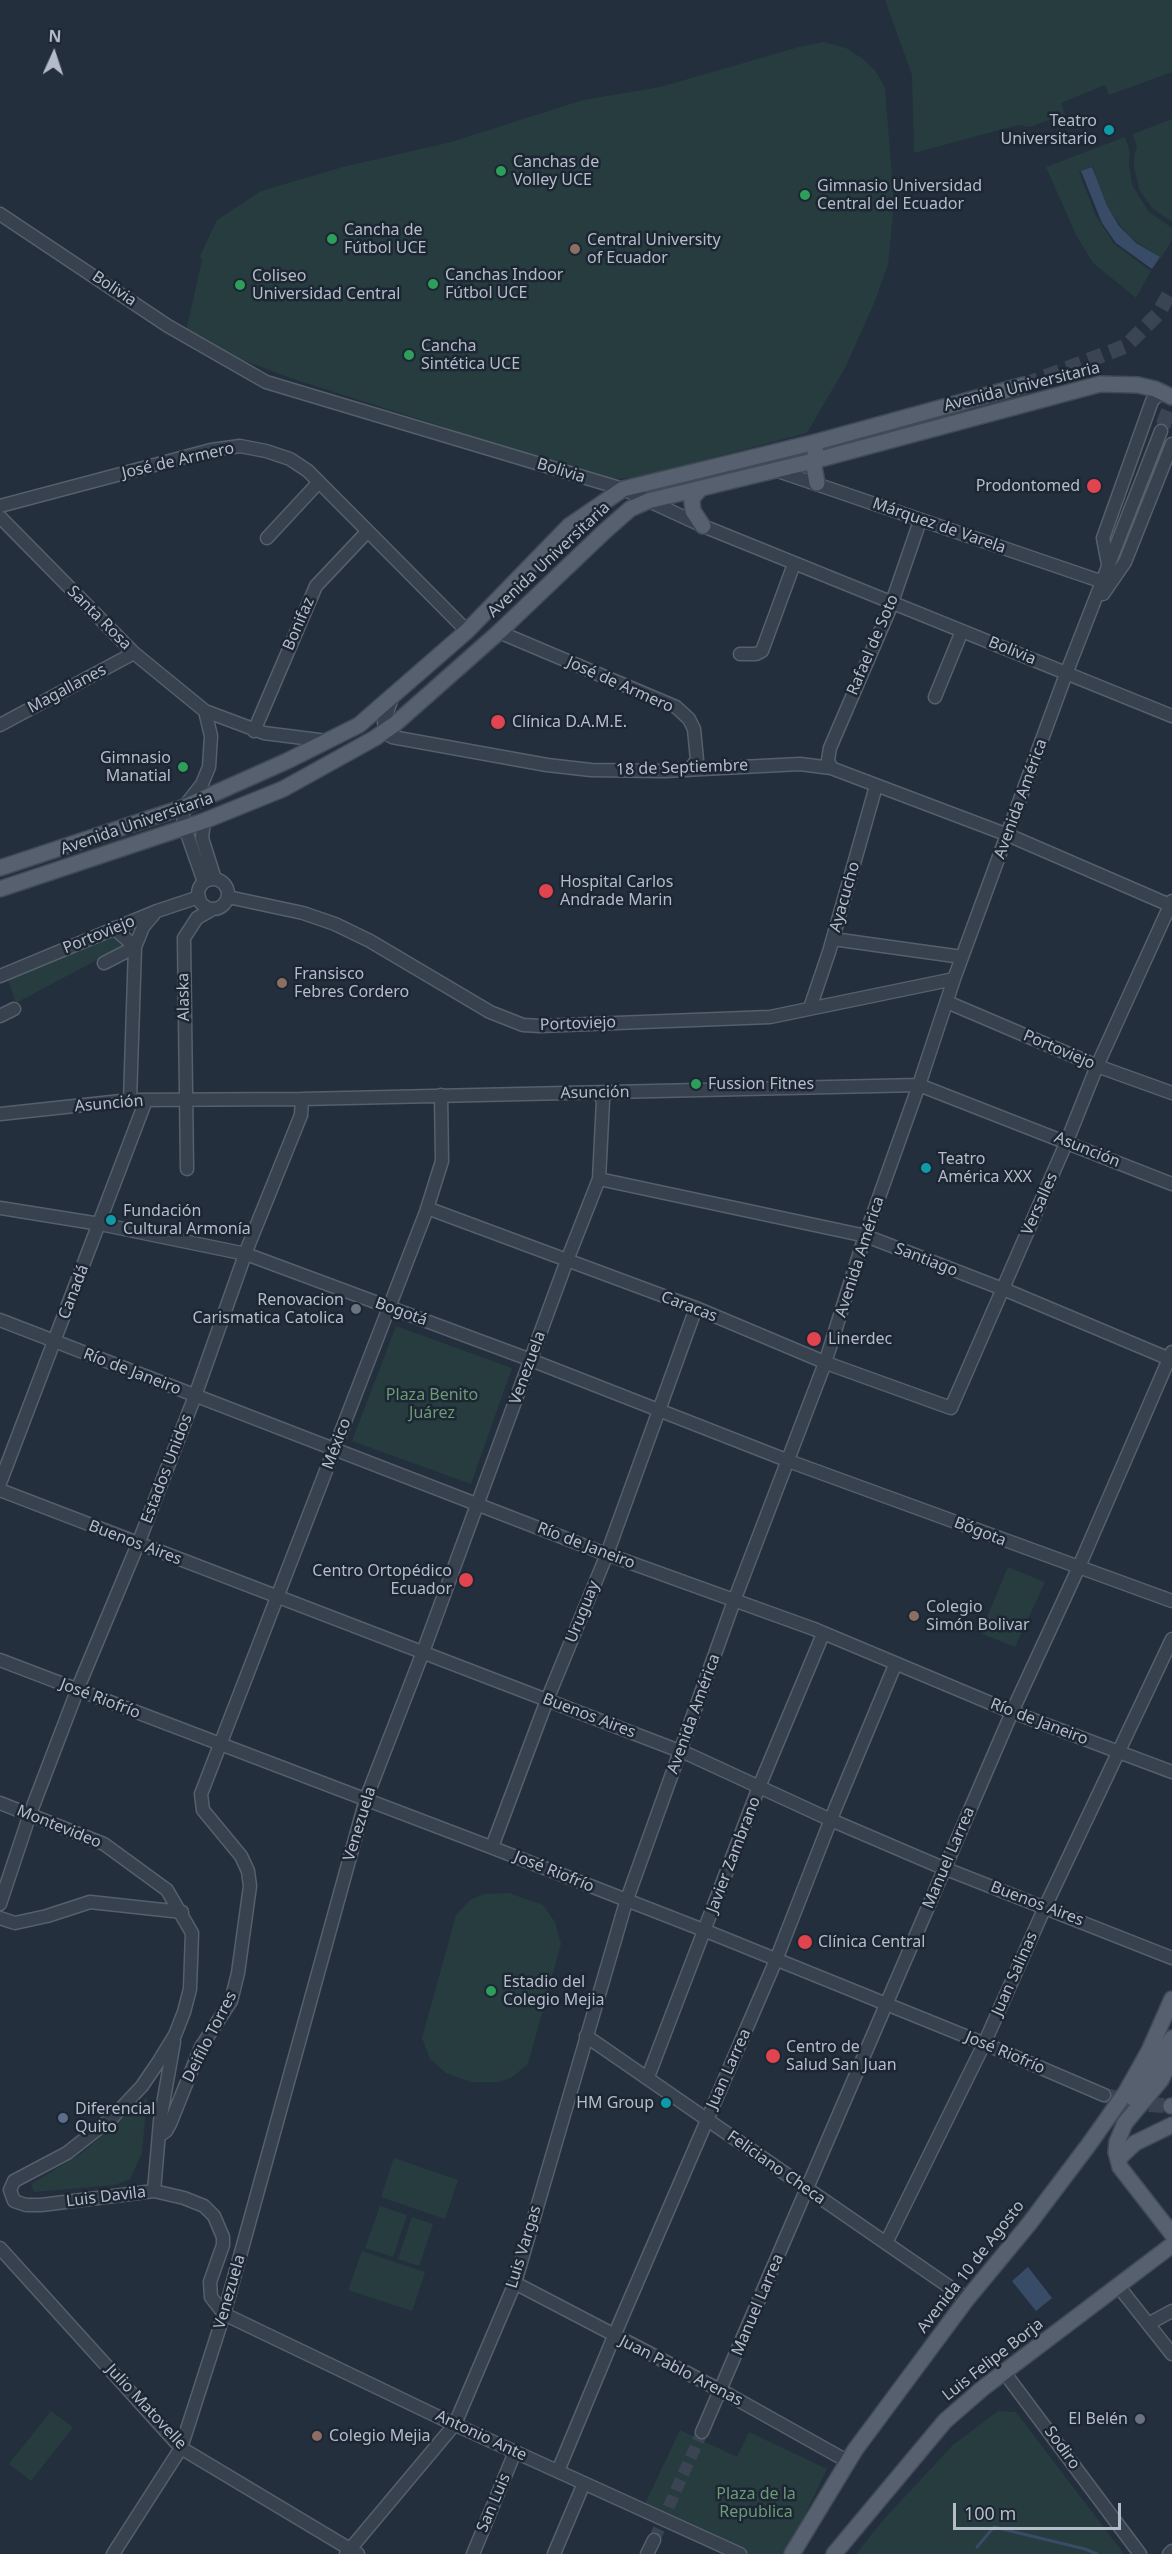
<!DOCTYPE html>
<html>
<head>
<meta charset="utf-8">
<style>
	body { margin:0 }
	#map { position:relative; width:1172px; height:2554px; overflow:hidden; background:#242f3e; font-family:"Noto Sans",sans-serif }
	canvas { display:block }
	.north { position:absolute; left:24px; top:24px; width:60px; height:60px; -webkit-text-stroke:4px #1d2633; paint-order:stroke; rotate:3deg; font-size:16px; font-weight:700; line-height:24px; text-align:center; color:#b4bcc9 }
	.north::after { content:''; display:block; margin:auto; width:21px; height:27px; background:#b4bcc9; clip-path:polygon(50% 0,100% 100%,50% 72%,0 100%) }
	.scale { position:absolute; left:953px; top:2503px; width:168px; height:27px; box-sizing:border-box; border:3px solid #b4bcc9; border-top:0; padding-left:8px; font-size:18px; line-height:21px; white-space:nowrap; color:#b4bcc9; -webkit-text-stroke:4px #1d2633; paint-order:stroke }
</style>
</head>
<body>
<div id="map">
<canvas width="1172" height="2554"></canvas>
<div class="north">N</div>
<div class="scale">100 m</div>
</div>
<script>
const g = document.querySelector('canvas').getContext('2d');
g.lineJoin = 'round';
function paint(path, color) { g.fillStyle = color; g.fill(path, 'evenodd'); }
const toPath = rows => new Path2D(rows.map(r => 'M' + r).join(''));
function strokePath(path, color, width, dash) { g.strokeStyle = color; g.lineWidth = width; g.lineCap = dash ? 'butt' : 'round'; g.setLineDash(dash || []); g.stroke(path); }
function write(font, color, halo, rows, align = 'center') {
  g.font = font + ' "Noto Sans",sans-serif'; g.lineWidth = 5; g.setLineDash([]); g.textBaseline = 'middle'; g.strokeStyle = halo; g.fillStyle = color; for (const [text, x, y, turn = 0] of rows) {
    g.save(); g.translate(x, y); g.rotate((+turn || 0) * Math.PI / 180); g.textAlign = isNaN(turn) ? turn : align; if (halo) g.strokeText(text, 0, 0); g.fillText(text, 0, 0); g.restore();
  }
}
paint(toPath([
	[885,0,1172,0,1172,72,1109,95,1105,85,1061,103,1065,114,1030,127,1018,125,914,153,912,75],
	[824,42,846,48,863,59,875,70,885,88,894,202,888,264,875,301,846,366,807,433,635,478,608,479,493,445,444,427,293,379,214,349,186,331,202,260,200,256,217,220,261,191,343,167,451,142,583,100,660,87,799,47],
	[1172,119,1172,222,1152,208,1139,189,1134,167,1134,155,1137,147,1133,134],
	[1125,137,1130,152,1129,164,1132,185,1149,212,1172,228,1172,240,1161,258,1131,238,1120,225,1108,209,1099,190,1093,166,1079,172,1096,216,1114,244,1151,271,1136,298,1093,263,1076,235,1046,167],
	[116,933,125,945,16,1003,7,976],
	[396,1326,512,1368,471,1484,352,1441],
	[1008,1567,1045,1582,1015,1647,980,1633],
	[509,1893,543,1905,555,1922,561,1944,528,2064,511,2078,498,2082,471,2082,446,2073,430,2059,422,2038,456,1915,470,1900,484,1894],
	[147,2097,142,2153,130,2179,115,2185,34,2192,31,2184,82,2153],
	[394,2158,458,2180,445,2219,381,2197],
	[380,2206,407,2215,393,2257,365,2248],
	[412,2217,433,2224,419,2266,398,2259],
	[362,2251,425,2272,412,2311,348,2290],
	[51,2411,73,2427,31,2481,9,2464],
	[998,2411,1016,2412,1124,2554,856,2554,884,2519,953,2445],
	[680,2430,737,2457,749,2432,827,2469,786,2554,749,2554,645,2504]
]), '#263c3f');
paint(toPath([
	[1092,167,1107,206,1119,226,1136,243,1160,257,1152,269,1116,243,1102,223,1081,171],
	[1028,2267,1052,2298,1036,2311,1012,2281]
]), '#394c67');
strokePath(toPath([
	[977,2547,994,2527,1085,2549,1097,2554]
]), '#394c67', 3);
strokePath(toPath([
	[1161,431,1163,425,1172,420],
	[654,2540,702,2432]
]), '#3a4453', 12, [12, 6]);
strokePath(toPath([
	[1024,385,1126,346,1158,314,1172,289],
	[1163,425,1172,402],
	[1104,2095,1139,2104,1171,2106]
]), '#3a4453', 15, [15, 8]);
const minor = toPath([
	[0,214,168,326,266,382,623,489,703,526,1172,716],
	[775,470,1103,582],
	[0,506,211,450,240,446,266,451,290,459,308,471,467,631],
	[0,517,134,653,205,711,264,733,327,741],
	[267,538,319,482],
	[1108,564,1103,538,1152,401,1162,391],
	[1103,594,1125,562,1172,444],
	[499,632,676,707,689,719,694,729,697,760,689,770],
	[740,654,756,654,762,651,794,564],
	[935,697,962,631],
	[392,698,384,721,385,732,392,737,547,765,591,770,664,771,800,764,831,768,1008,835,1172,906],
	[0,725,134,653],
	[254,731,316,586,367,532],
	[831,768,828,760,830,748,889,611,920,521],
	[204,821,202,838,215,879],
	'198 894a15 15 0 1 1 30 0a15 15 0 1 1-30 0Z',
	[204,882,185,828,183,816,184,807,202,784,209,767,211,736,205,711],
	[228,897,303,913,335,924,370,941,490,1012,523,1025,540,1026,770,1017,954,979],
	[114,928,135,947],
	[833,939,962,957],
	[104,963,135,947],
	[0,976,157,911,199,897],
	[947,1002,1097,1066,1172,1093],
	[810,1008,829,952,876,786],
	[0,1016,14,1009],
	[130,1100,135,947,143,927,154,914],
	[0,1114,130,1100,302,1099,919,1085,1172,1184],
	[187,1169,184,938,197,918,213,909],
	[599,1179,866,1236,1008,1291,1172,1360],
	[0,1208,100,1224,246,1254,523,1357,794,1463,1172,1601],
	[427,1208,696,1308,829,1364,951,1408,1067,1141,1097,1066,1172,901],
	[0,1320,598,1551,814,1629,1007,1710,1172,1772],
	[0,1483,146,1100],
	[0,1490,690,1755,831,1820,936,1865,1172,1958],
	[0,1660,488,1846,711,1933,990,2046,1104,2095],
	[0,1803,104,1844,167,1890,192,1933,190,1989,184,2012,175,2035,159,2061,142,2086,113,2117,67,2153,14,2181,10,2190,14,2201,26,2205,41,2205,154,2191,184,2198,204,2206,214,2216,223,2237,223,2245,210,2282,211,2297,224,2314,447,2421,740,2554],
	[492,1847,547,1700,607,1554,696,1308],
	[0,1904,30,1814,80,1683,138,1544,195,1396,247,1249,301,1115,302,1099],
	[0,1918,15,1923,47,1916,90,1902,182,1912],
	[586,2036,967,2299],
	[648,2077,759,1787,823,1634],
	[159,2136,166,2131,170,2124,201,2047,231,2001,238,1973,250,1886,248,1871,241,1856,203,1810,201,1794,426,1212,442,1161,441,1095],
	[154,2191,160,2121,174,2042],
	[886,2243,984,2044,1045,1907,1172,1639],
	[0,2248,181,2448,358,2554],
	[515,2283,731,2396,847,2461],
	[1119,2287,1172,2354],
	[1148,2324,1172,2311],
	[1004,2372,1140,2554],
	[702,2432,1012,1712,1078,1569,1172,1352],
	[558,2471,617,2329,776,1960,835,1809,895,1665],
	[113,2554,181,2448,224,2314,366,1799,423,1652,566,1263,599,1179,603,1101,599,1093],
	[346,2554,455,2424,515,2283,626,1902,734,1601,825,1363,863,1242,919,1085,954,979,1066,674,1161,431],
	[473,2554,515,2452],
	[554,2554,584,2483],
	[647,2554,654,2540],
	[1169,2554,1172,2551]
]);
const major = toPath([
	[816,452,813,461,817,483],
	[700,489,693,497,692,502,693,511,703,526],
	[0,868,184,807,287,761,359,725,467,631,569,526,623,489,820,441,1024,385],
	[0,889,204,821,283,789,375,738,395,724,499,632,605,531,630,509,648,501,813,461,1100,384,1138,385,1155,389,1172,397],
	[1172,2058,1161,2080,1125,2123,1117,2142,1116,2152,1120,2167,1172,2234],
	[1134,2099,1172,2038],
	[1171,2106,1172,2106],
	[1118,2159,1135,2143,1172,2125],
	[792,2554,855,2450,967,2299,1029,2224,1090,2143,1126,2092,1149,2051,1172,1999],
	[834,2554,945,2421,983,2388,1172,2245]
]);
strokePath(minor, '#565f6c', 15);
strokePath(major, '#414a57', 18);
strokePath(minor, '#38414e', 12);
strokePath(major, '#56606e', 15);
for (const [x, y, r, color] of [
	[1109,130,6,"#0f9aa8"],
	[501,171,6,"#2e9e5b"],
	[805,195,6,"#2e9e5b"],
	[332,239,6,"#2e9e5b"],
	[575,249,6,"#8d6e63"],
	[433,284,6,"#2e9e5b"],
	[240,285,6,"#2e9e5b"],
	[409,355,6,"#2e9e5b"],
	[1094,486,8,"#e0444e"],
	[498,722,8,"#e0444e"],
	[183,767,6,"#2e9e5b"],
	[546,891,8,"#e0444e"],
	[282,983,6,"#8d6e63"],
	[696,1084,6,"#2e9e5b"],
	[926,1168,6,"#0f9aa8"],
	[111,1220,6,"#0f9aa8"],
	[356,1309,6,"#6b7280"],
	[814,1339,8,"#e0444e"],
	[466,1580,8,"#e0444e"],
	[914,1616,6,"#8d6e63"],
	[805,1942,8,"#e0444e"],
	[491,1991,6,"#2e9e5b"],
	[773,2056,8,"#e0444e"],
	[666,2103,6,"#0f9aa8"],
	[63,2118,6,"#5c6f8a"],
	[1140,2419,6,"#6b7280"],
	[317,2436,6,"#8d6e63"]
]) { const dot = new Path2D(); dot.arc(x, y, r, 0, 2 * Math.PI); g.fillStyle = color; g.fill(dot); strokePath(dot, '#1d2633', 2); }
write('16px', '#b4bcc9', '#1d2633', [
	["Teatro",1097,121,"right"],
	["Universitario",1097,139,"right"],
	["Canchas de",513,162],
	["Volley UCE",513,180],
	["Gimnasio Universidad",817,186],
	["Central del Ecuador",817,204],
	["Cancha de",344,230],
	["Fútbol UCE",344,248],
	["Central University",587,240],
	["of Ecuador",587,258],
	["Canchas Indoor",445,275],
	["Fútbol UCE",445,293],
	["Coliseo",252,276],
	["Universidad Central",252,294],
	["Cancha",421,346],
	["Sintética UCE",421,364],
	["Prodontomed",1080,486,"right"],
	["Clínica D.A.M.E.",512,722],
	["Gimnasio",171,758,"right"],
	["Manatial",171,776,"right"],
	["Hospital Carlos",560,882],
	["Andrade Marin",560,900],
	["Fransisco",294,974],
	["Febres Cordero",294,992],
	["Fussion Fitnes",708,1084],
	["Teatro",938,1159],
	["América XXX",938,1177],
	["Fundación",123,1211],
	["Cultural Armonía",123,1229],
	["Renovacion",344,1300,"right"],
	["Carismatica Catolica",344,1318,"right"],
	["Linerdec",828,1339],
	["Centro Ortopédico",452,1571,"right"],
	["Ecuador",452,1589,"right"],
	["Colegio",926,1607],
	["Simón Bolivar",926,1625],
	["Clínica Central",818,1942],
	["Estadio del",503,1982],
	["Colegio Mejia",503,2000],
	["Centro de",786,2047],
	["Salud San Juan",786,2065],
	["HM Group",654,2103,"right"],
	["Diferencial",75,2109],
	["Quito",75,2127],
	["El Belén",1128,2419,"right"],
	["Colegio Mejia",329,2436]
], 'left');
write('16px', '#b4bcc9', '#1d2633', [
	["Bolivia",114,289,34],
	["Avenida Universitaria",1022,387,-14],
	["José de Armero",178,461,-13],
	["Bolivia",561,471,17],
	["Márquez de Varela",939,526,19],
	["Avenida Universitaria",549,560,-43],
	["Santa Rosa",99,618,45],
	["Bonifaz",299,624,-67],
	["Rafael de Soto",873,645,-67],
	["Bolivia",1012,651,22],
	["José de Armero",620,685,24],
	["Magallanes",67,689,-28],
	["18 de Septiembre",682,768,-2],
	["Avenida América",1021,799,-70],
	["Avenida Universitaria",137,824,-19],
	["Ayacucho",845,897,-74],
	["Portoviejo",99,935,-22],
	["Alaska",184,997,-91],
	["Portoviejo",578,1024,-2],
	["Portoviejo",1059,1050,23],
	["Asunción",595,1093,-1],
	["Asunción",109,1104,-5],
	["Asunción",1087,1150,22],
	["Versalles",1040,1204,-66],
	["Avenida América",860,1257,-72],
	["Santiago",926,1260,21],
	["Canadá",74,1292,-69],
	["Caracas",689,1307,21],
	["Bogotá",401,1312,20],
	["Venezuela",528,1368,-70],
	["Río de Janeiro",132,1372,21],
	["México",337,1444,-69],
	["Estados Unidos",167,1469,-69],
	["Bógota",980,1532,21],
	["Buenos Aires",135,1543,21],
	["Río de Janeiro",586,1546,21],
	["Uruguay",583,1612,-68],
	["José Riofrío",100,1699,21],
	["Avenida América",694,1714,-70],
	["Buenos Aires",589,1716,21],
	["Río de Janeiro",1039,1722,21],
	["Venezuela",360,1824,-73],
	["Montevideo",59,1827,22],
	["Javier Zambrano",734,1855,-69],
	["Manuel Larrea",949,1858,-67],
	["José Riofrío",554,1872,22],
	["Buenos Aires",1037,1904,21],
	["Juan Salinas",1015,1974,-66],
	["Deifilo Torres",210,2037,-63],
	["José Riofrío",1005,2053,23],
	["Juan Larrea",729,2069,-66],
	["Feliciano Checa",776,2168,35],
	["Luis Davila",106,2197,-7],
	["Luis Vargas",524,2247,-73],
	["Avenida 10 de Agosto",971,2267,-52],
	["Venezuela",230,2292,-74],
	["Manuel Larrea",758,2305,-67],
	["Luis Felipe Borja",993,2360,-38],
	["Juan Pablo Arenas",681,2371,27],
	["Julio Matovelle",146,2407,47],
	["Antonio Ante",481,2436,25],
	["Sodiro",1062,2448,54],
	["San Luis",494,2503,-67]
]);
write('16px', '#6b9a76', '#1d2633', [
	["Plaza Benito",432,1395],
	["Juárez",432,1413],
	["Plaza de la",756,2494],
	["Republica",756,2512]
]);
</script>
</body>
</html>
